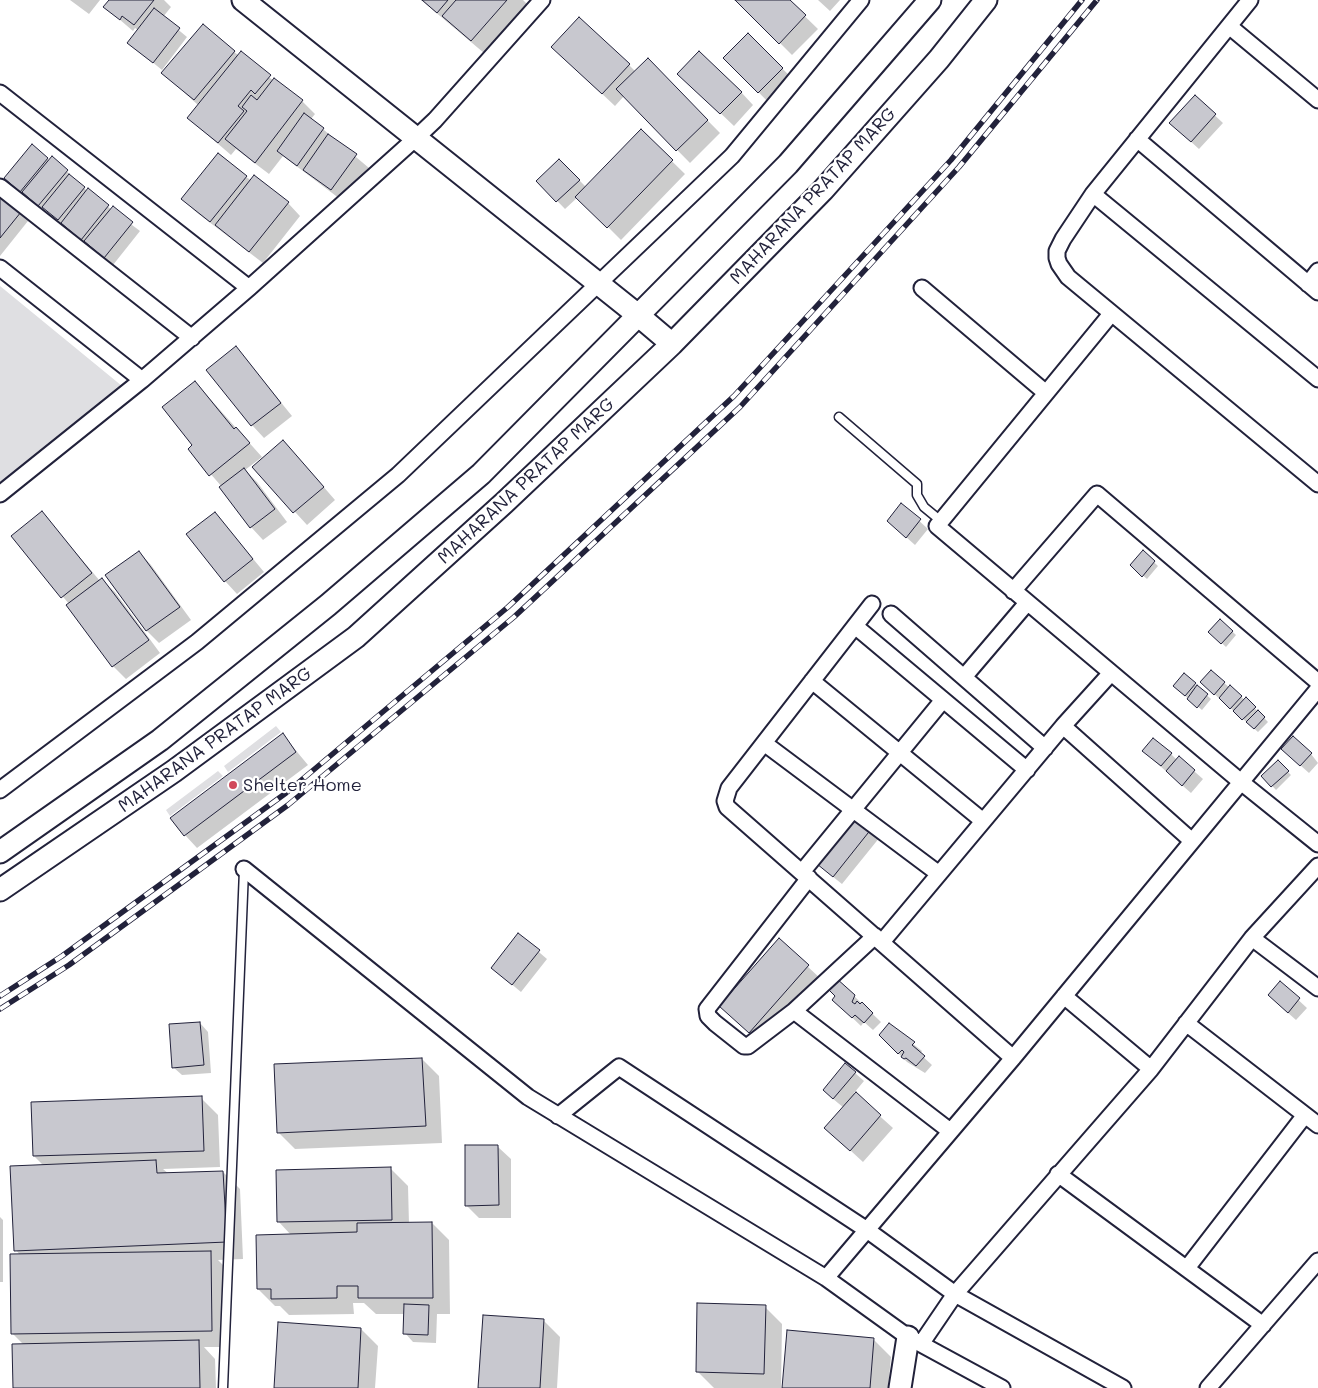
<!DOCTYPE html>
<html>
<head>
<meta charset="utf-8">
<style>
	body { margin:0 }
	canvas { display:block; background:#fff }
</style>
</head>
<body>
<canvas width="1318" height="1388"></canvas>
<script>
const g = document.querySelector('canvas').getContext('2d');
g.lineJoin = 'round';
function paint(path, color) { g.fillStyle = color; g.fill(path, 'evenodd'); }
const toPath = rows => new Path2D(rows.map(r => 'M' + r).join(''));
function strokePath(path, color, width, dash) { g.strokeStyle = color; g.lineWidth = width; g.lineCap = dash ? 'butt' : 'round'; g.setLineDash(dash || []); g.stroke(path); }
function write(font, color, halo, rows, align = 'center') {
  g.font = font + ' Mali,sans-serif'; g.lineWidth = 4.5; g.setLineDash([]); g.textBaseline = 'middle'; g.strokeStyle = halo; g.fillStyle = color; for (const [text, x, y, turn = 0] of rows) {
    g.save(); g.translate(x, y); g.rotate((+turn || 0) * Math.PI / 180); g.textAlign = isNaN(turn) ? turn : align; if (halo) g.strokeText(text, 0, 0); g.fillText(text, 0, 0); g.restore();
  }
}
paint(toPath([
	[0,286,122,386,0,482],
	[276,726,281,732,228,772,224,766],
	[218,771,223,776,170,816,166,810]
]), '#dfdfe2');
paint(toPath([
	[70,0,100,0,89,14],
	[110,0,164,0,171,7,163,17,187,37,162,70,129,43,138,30,135,28,133,31,105,7],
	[421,0,523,0,527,4,484,53],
	[737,0,788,0,818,29,792,55],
	[818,0,840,0,830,11],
	[748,35,795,81,771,105,725,58],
	[234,52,302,101,315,114,311,119,369,168,344,202,283,156,269,174,236,149,231,155,188,118,198,105,163,73],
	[566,60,629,65,636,72,648,60,720,133,690,163,624,96,615,106],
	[692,86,741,92,753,105,734,126],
	[1195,97,1223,123,1199,149,1179,131],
	[641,131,685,174,621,240,578,197,565,209,538,181,559,160,586,187],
	[32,146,50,161,53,158,87,191,140,231,113,265,13,186],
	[246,177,288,203,300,216,263,263,196,212,183,199],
	[0,198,28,221,0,256],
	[236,347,292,416,264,438,252,425],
	[195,382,262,457,245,470,257,482,287,522,263,540,251,527,222,487,189,449,194,446],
	[295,454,335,500,307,525,254,467],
	[902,505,928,529,915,545,888,521],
	[42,513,100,581,102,580,115,592,160,653,126,679,113,666,69,604,13,536],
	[215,513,264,572,237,594,225,581],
	[139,552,151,565,191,620,159,643,143,627],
	[1143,552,1158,566,1147,579,1131,565],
	[1220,620,1236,635,1226,647,1210,632],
	[1184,675,1211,699,1202,710,1178,690],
	[1224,683,1245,700,1246,699,1268,722,1258,732,1205,686],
	[283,735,308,765,197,848,185,835],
	[1171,754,1177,760,1179,758,1203,779,1191,793,1152,759],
	[1311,754,1318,763,1309,773,1291,757],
	[1278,762,1291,775,1276,790,1263,776],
	[872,829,880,837,842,884,827,872],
	[519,935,547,959,521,992,492,968],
	[779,940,821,979,763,1045,720,1006],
	[1280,983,1307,1008,1296,1020,1278,1004],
	[854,996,881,1022,873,1030,864,1022,861,1026,842,1008],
	[200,1023,208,1032,211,1073,182,1075,173,1067],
	[889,1025,922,1051,920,1054,932,1065,925,1073,907,1062,880,1035],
	[422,1059,439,1076,442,1143,295,1149,278,1132],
	[845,1064,864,1081,854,1093,893,1128,863,1162,826,1128,844,1108,832,1098],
	[201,1098,218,1115,220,1167,163,1169,169,1174,223,1172,240,1189,243,1259,218,1260,227,1269,229,1347,204,1347,215,1359,216,1388,15,1388,24,1345,12,1333,20,1255,16,1250,44,1166,34,1156],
	[498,1147,511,1159,511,1218,479,1218,466,1205],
	[391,1169,408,1186,409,1224,432,1223,449,1240,450,1314,437,1314,436,1343,413,1342,405,1333,405,1314,376,1314,364,1303,353,1303,354,1314,289,1315,280,1306,275,1306,258,1289,291,1235,278,1221],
	[0,1217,3,1220,3,1282,0,1282],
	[765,1307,782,1324,781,1388,714,1388,697,1371],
	[543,1320,560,1337,557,1388,480,1388],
	[361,1329,378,1346,375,1388,276,1388],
	[874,1340,891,1357,888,1388,783,1388]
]), '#0003');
const building = toPath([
	[109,0,154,0,134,25,122,16,120,20,103,7,109,0],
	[422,0,448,0,437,13,422,0],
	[456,0,507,0,471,41,442,16,456,0],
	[735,0,790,0,806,15,779,44,735,0],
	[154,8,180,28,153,63,127,43,154,8],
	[579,17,630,64,602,94,551,47,579,17],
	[203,24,235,51,194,100,161,73,203,24],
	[748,33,783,68,758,93,723,58,748,33],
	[241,51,271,75,255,94,251,90,238,106,244,111,218,143,187,118,241,51],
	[699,51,742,92,720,114,677,74,699,51],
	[648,58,708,120,676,151,616,89,648,58],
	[274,78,303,100,255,163,225,139,247,111,242,107,251,95,257,100,274,78],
	[1195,95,1216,114,1191,142,1169,123,1195,95],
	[304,113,324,128,297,166,277,151,304,113],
	[641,129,673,160,607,228,575,197,641,129],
	[328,134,357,154,331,190,303,170,328,134],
	[32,144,48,158,20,192,4,178,32,144],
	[218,153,247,176,210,222,181,199,218,153],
	[52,156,68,170,38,206,22,192,52,156],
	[559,159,580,180,556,202,536,181,559,159],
	[69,174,85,187,58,220,42,207,69,174],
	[254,175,289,202,249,252,215,225,254,175],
	[88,188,109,205,81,240,61,223,88,188],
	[0,196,21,212,0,238,0,196],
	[113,206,133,222,104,258,84,241,113,206],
	[236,346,281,403,251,426,206,370,236,346],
	[195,381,234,429,236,427,250,443,209,476,188,449,192,445,162,407,195,381],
	[283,440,324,487,293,513,252,467,283,440],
	[244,468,275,509,250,528,219,487,244,468],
	[901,503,921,519,906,538,887,521,901,503],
	[42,511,92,573,61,598,11,536,42,511],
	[215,512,253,559,224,582,186,534,215,512],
	[1143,550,1155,561,1142,577,1130,565,1143,550],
	[139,551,180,607,146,631,105,575,139,551],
	[102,578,149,640,112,667,66,605,102,578],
	[1220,619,1233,631,1221,644,1208,632,1220,619],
	[1211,670,1225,682,1214,695,1200,682,1211,670],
	[1184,673,1196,683,1185,696,1173,686,1184,673],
	[1197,685,1208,694,1197,708,1187,699,1197,685],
	[1230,685,1242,696,1230,709,1219,698,1230,685],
	[1246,697,1256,707,1242,720,1233,711,1246,697],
	[1258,710,1265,717,1254,729,1246,722,1258,710],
	[283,733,296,752,184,836,170,818,283,733],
	[1293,736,1312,753,1300,766,1281,749,1293,736],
	[1153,738,1172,753,1161,766,1142,751,1153,738],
	[1179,756,1195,770,1182,786,1166,771,1179,756],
	[1278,760,1289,771,1271,787,1261,776,1278,760],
	[857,815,872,828,833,877,817,864,857,815],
	[518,933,540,950,512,985,491,968,518,933],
	[779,938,809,965,749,1033,719,1006,779,938],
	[836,978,855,995,852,1002,855,1004,857,1001,860,1004,862,1002,873,1013,864,1023,855,1015,852,1018,832,1000,835,996,827,988,836,978],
	[1280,981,1300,998,1288,1013,1268,995,1280,981],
	[200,1022,204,1065,172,1068,169,1024,200,1022],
	[889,1023,915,1042,912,1045,925,1056,916,1066,906,1058,904,1059,901,1057,904,1052,902,1050,898,1054,879,1035,889,1023],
	[422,1058,426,1126,277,1133,274,1064,422,1058],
	[845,1063,856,1072,833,1099,823,1090,845,1063],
	[856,1092,881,1115,850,1151,824,1128,856,1092],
	[202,1096,204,1151,33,1156,31,1102,202,1096],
	[465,1145,498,1145,499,1205,465,1206,465,1145],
	[156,1160,157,1173,223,1171,227,1242,14,1251,10,1166,156,1160],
	[391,1167,392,1220,277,1222,276,1170,391,1167],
	[432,1222,433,1298,358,1298,358,1286,337,1286,337,1298,271,1299,271,1289,257,1289,256,1235,357,1232,357,1223,432,1222],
	[211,1251,212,1331,11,1334,10,1254,211,1251],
	[697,1303,766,1305,764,1374,696,1372,697,1303],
	[404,1304,429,1305,428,1335,403,1334,404,1304],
	[483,1315,544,1319,540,1388,478,1388,483,1315],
	[278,1322,361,1328,358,1388,274,1388,278,1322],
	[787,1330,874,1338,870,1388,782,1388,787,1330],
	[199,1340,200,1388,13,1388,12,1344,199,1340]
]);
paint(building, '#c8c8cf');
strokePath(building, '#22223b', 1);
const lane = toPath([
	[839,417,917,484,917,495,924,507,941,521],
	[223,1388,244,870]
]);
const street = toPath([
	[1250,0,1093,194,1063,239,1057,251,1057,258,1059,264,1068,277,1318,484],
	[1229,26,1318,100],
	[0,93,249,288],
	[1137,139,1318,292],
	[0,187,192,338],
	[1093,194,1318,379],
	[0,268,142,380],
	[1308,284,1318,271],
	[922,288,1046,393],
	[1111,314,937,526,1241,782,1318,844],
	[0,494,142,380,249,288,416,138,435,120,542,0],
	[1013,591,1097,494,1318,682],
	[872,604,729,788,725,801,727,807,1013,1058],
	[891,614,1045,748],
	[855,626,1027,770],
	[964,677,1027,603],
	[812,681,983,821],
	[1063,726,1192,841],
	[764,743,939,874],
	[0,790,197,642,398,475,732,156,861,0],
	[244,869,528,1097,826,1278,908,1337,1002,1388],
	[802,872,943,700],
	[875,936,794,1011,950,1131],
	[1252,938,1318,988],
	[882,942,1063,726,1111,673],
	[1064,996,1151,1069],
	[794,1011,748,1046,744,1046,715,1023,708,1016,707,1009,809,878],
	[1186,1023,1318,1125],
	[558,1116,619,1067,867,1230,955,1294,1123,1388],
	[1058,1174,1263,1325],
	[1187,1268,1305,1115],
	[826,1278,1013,1058,1318,689],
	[921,1344,955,1294,1151,1069,1252,938,1318,866],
	[1208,1388,1318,1261]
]);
const secondary = toPath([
	[243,0,639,316,672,344],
	[0,852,160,740,328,605,481,474,788,164,930,0],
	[0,890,174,771,356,637,504,503,672,344,823,190,939,59,986,0],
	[900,1388,908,1337]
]);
strokePath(lane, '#22223b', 11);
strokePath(street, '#22223b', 19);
strokePath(secondary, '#22223b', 25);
strokePath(lane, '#fff', 8);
strokePath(street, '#fff', 15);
strokePath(secondary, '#fff', 21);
const rail = toPath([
	[0,996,62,956,286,793,508,607,734,396,951,160,1082,0],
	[0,1009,69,965,288,805,514,617,740,407,959,167,1097,0]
]);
strokePath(rail, '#22223b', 5.5);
strokePath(rail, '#fff', 4, [11]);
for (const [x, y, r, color] of [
	[233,785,5,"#d1495b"]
]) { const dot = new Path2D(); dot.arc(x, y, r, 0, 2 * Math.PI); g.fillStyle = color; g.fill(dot); strokePath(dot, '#fff', 2); }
write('18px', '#22223b', '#fff', [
	["MAHARANA PRATAP MARG",813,196,-47],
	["MAHARANA PRATAP MARG",526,481,-43],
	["MAHARANA PRATAP MARG",215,740,-36]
]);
write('18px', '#22223b', '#fff', [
	["Shelter Home",243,785]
], 'left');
</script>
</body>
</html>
